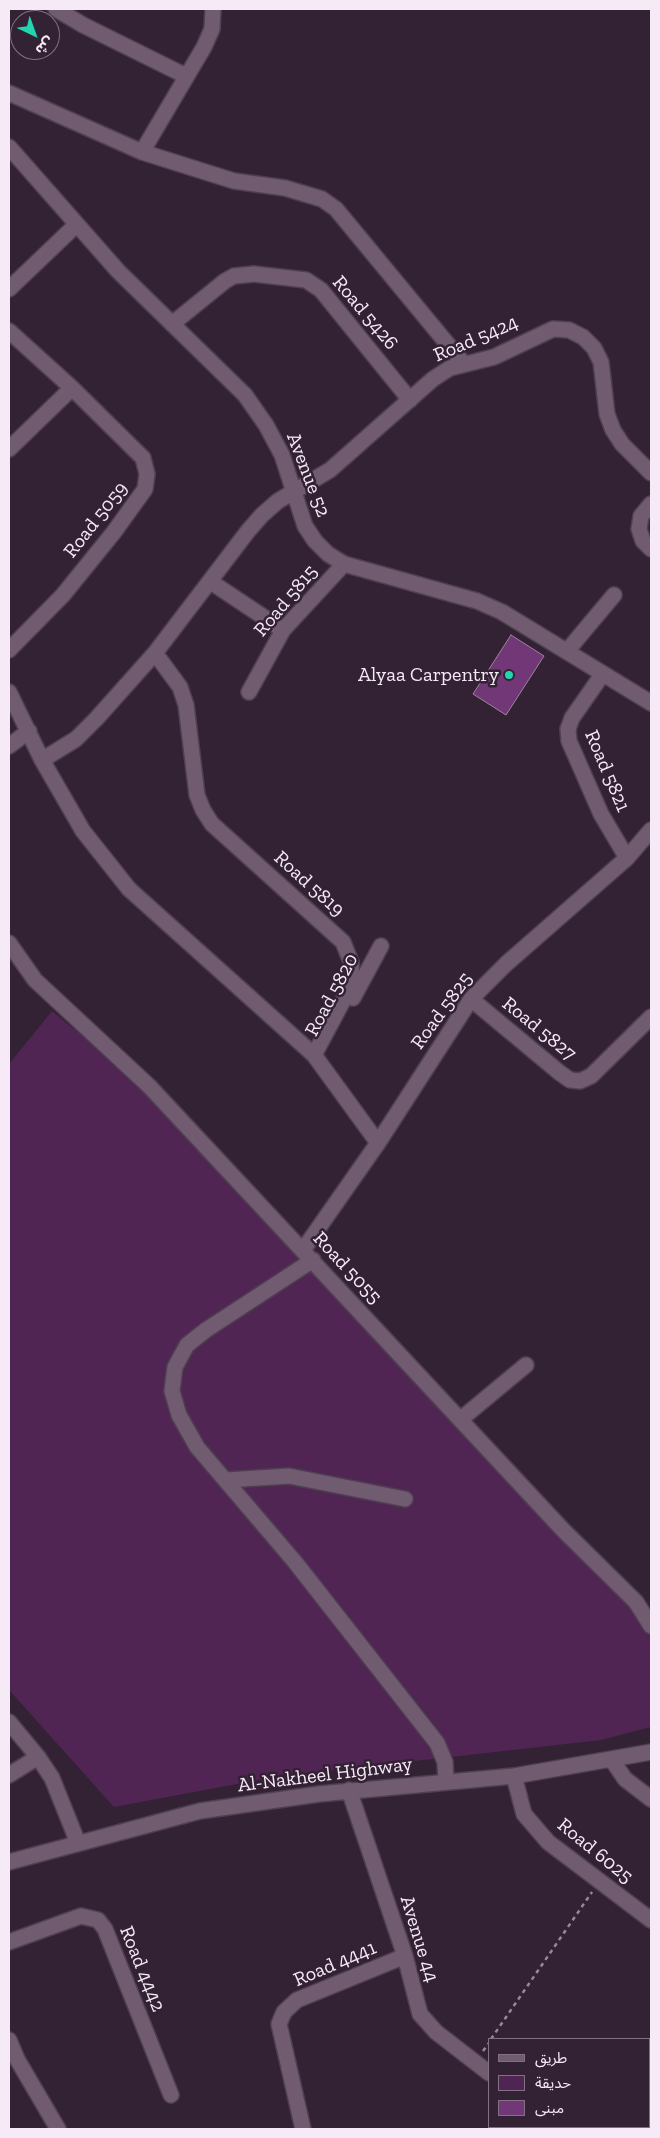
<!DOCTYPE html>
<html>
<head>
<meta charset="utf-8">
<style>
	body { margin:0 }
	#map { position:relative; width:660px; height:2138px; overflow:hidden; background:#332134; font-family:"Zilla Slab","Noto Sans Arabic",serif }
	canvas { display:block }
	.frame { position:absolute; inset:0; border:10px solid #f6eaf6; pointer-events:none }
	.legend { position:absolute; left:488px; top:2038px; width:162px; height:90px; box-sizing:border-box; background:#332134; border:1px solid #817182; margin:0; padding:6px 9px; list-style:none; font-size:15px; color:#f6eaf6 }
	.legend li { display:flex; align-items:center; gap:10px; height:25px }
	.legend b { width:25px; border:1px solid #817182 }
	.north { position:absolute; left:10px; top:10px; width:50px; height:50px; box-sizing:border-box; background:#332134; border:1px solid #817182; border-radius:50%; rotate:138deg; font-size:14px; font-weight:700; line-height:20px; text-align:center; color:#f6eaf6 }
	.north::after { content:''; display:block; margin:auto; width:18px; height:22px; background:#20d5b0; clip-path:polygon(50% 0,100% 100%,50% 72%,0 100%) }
</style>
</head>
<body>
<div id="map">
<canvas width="660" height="2138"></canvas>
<div class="frame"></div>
<ul class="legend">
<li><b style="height:6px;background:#705b71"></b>طريق</li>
<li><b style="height:14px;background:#502554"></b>حديقة</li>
<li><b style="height:14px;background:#713776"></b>مبنى</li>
</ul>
<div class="north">ش</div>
</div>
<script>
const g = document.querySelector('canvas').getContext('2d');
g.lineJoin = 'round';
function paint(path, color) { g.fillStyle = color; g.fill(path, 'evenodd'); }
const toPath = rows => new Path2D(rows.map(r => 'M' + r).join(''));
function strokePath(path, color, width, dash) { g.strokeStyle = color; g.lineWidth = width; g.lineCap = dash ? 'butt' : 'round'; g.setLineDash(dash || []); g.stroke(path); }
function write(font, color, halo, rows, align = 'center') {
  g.font = font + ' "Zilla Slab",serif'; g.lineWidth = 5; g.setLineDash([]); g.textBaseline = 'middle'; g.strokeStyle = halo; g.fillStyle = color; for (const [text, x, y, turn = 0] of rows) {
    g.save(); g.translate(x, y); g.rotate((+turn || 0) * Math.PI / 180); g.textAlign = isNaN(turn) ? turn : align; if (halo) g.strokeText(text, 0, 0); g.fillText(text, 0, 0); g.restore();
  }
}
paint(toPath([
	[52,1011,120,1067,530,1506,636,1610,651,1636,651,1727,601,1740,274,1777,114,1807,9,1690,9,1064]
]), '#502554');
const building = toPath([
	[511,635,544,656,506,715,473,694,511,635]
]);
paint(building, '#713776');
strokePath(building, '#9c869d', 1);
const minor = toPath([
	[56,9,83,25,186,76],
	[9,93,142,152,234,181,285,188,322,199,336,209,464,364],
	[9,147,118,271,245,395,266,425,282,455,305,526,315,541,328,554,344,564,477,601,502,612,651,703],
	[142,152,204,47,212,29,213,9],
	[9,289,76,225],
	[172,324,225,281,234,276,254,274,306,280,321,290,410,400],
	[9,331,72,388,143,458,147,474,145,489,114,532,63,595,9,650],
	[9,449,72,388],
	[651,504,641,516,639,529,643,541,651,549],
	[211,582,283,630],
	[567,651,614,595],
	[155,653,180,687,186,705,197,795,203,810,212,824,343,942,351,962,352,984,314,1055,378,1143],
	[602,675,572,718,568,729,569,741,601,814,627,858],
	[9,692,42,760,83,831,129,889,314,1055],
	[249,692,283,630,344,564],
	[9,746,29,731],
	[42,760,76,739,97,718,155,653,248,531,262,515,278,501,330,470,433,379,450,368,494,357,553,329,569,330,583,337,594,348,601,362,607,414,613,430,622,444,651,473],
	[9,943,35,980,149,1086,563,1530,636,1602,651,1626],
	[353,998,381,946],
	[471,999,560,1073,570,1080,580,1081,591,1076,651,1017],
	[303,1250,378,1143,471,999,506,964,627,858,651,830],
	[313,1260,206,1330,187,1345,175,1367,172,1391,179,1415,197,1447,295,1562,437,1743,445,1762,446,1782],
	[461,1419,526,1365],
	[226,1480,289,1476,405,1499],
	[9,1722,38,1757,52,1778,78,1843],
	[612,1760,625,1779,651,1799],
	[9,1775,38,1757],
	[514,1776,524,1814,548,1842,651,1920],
	[349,1790,405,1956,420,2014,436,2032,489,2073],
	[9,1862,200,1811,319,1794,514,1776,651,1752],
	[9,1942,81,1916,98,1920,105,1929,171,2095],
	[9,2040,17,2059,58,2129],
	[303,2129,279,2024,284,2012,297,2000,405,1956],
	[501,2129,503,2127]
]);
strokePath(minor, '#4f4050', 18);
strokePath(toPath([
	[491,2039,592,1892],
	[483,2051,489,2043]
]), '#978897', 2.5, [4, 4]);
strokePath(minor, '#705b71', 15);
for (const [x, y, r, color] of [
	[509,675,5,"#20d5b0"]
]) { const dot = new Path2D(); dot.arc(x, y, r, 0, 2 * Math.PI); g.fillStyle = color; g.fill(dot); strokePath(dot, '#332134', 2); }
write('20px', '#f6eaf6', '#332134', [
	["Road 5426",365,313,50],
	["Road 5424",476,339,-23],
	["Avenue 52",308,475,69],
	["Road 5059",96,520,-52],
	["Road 5815",286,601,-50],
	["Road 5821",607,771,67],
	["Road 5819",309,884,42],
	["Road 5820",332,995,-62],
	["Road 5825",442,1011,-54],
	["Road 5827",539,1029,39],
	["Road 5055",347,1268,47],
	["Al-Nakheel Highway",325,1775,-7],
	["Road 6025",595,1851,39],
	["Avenue 44",419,1939,73],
	["Road 4441",335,1964,-23],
	["Road 4442",142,1969,68]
]);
write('20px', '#f6eaf6', '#332134', [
	["Alyaa Carpentry",499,675]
], 'right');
</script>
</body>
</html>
